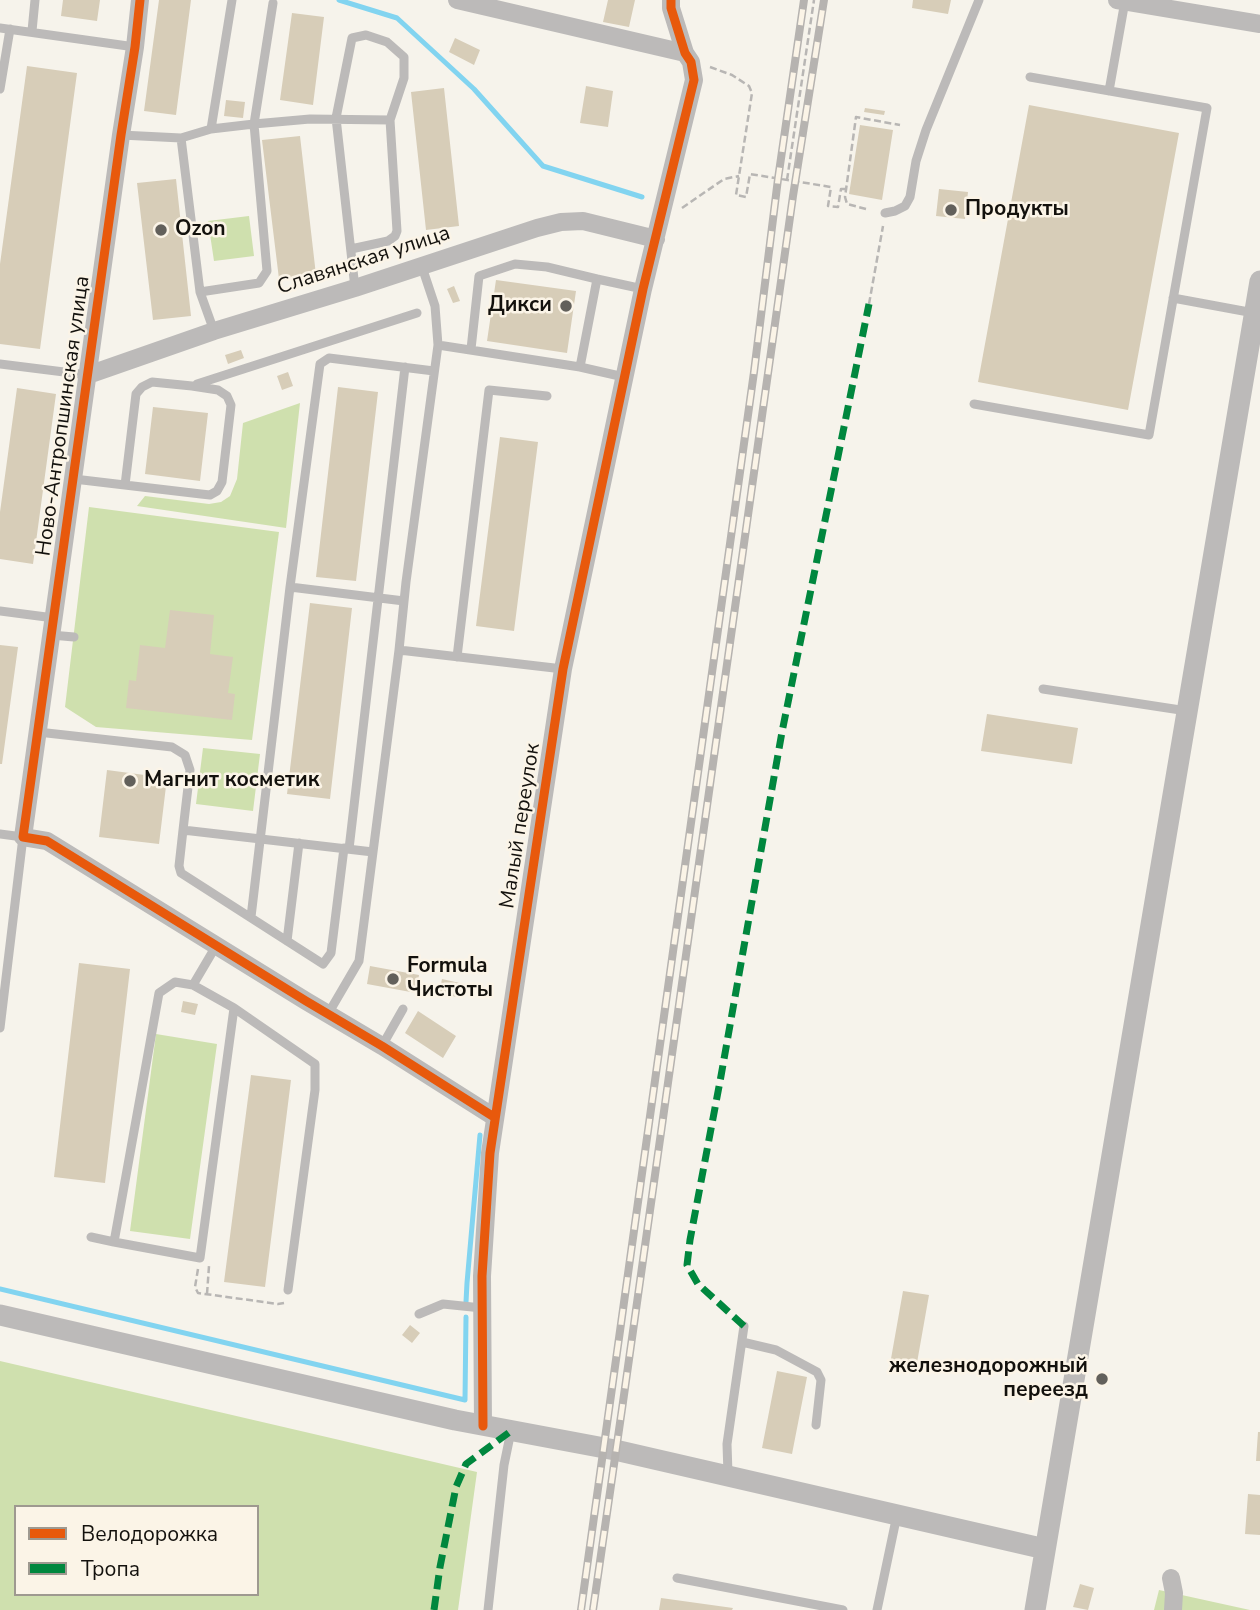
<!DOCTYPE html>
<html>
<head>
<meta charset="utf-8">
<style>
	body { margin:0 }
	#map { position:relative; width:1260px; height:1610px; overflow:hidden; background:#f6f3eb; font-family:"Nunito Sans",sans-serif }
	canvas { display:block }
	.legend { position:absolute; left:14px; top:1505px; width:245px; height:91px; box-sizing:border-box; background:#fbf4e7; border:2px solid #9e9990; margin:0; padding:9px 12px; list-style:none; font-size:21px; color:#13110d }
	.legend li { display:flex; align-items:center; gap:14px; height:35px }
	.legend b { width:35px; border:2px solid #9e9990 }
</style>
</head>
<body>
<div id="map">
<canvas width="1260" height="1610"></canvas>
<ul class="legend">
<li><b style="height:9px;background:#e8590c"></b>Велодорожка</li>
<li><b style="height:9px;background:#00873e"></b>Тропа</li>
</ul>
</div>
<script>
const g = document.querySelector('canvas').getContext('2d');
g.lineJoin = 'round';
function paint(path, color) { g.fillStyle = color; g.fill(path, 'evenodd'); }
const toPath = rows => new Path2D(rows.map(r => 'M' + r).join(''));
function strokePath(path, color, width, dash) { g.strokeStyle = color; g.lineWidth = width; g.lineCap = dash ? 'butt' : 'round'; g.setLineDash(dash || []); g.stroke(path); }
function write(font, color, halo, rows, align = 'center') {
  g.font = font + ' "Nunito Sans",sans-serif'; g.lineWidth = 5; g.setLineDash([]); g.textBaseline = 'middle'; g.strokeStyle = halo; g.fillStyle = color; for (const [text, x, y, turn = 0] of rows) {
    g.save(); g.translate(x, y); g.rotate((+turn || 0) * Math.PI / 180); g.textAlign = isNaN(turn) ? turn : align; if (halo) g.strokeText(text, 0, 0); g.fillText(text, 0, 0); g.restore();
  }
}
paint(toPath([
	[249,216,254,256,214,261,208,221],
	[300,403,286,528,137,506,145,496,209,504,221,502,230,496,237,479,243,423],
	[89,507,279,532,252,740,96,727,65,707],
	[203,748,260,754,253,811,196,804],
	[156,1034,217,1044,190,1239,130,1231],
	[0,1361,477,1472,458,1610,0,1610],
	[16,1507,257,1507,257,1594,16,1594],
	[1159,1590,1250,1610,1154,1610]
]), '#cfe0ae');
strokePath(toPath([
	[339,0,397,18,474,89,543,166,642,197],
	[0,1289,465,1400,466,1317],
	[466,1302,467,1283,480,1135]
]), '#82d4f0', 5);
paint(toPath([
	[63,0,100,0,97,21,61,16],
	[159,0,191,0,176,115,144,111],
	[608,0,635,0,629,27,603,22],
	[913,0,951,0,948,14,912,8],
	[292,13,324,17,313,105,280,100],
	[455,38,480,50,474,65,449,52],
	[27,66,77,73,40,349,0,344,0,264],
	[586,86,613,91,608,127,580,123],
	[444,88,459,226,426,230,411,92],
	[226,100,245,102,243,118,224,116],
	[1029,105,1179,133,1128,410,978,382],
	[865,108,885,111,884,115,864,112],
	[860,125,893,130,882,200,849,194],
	[300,136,316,275,279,279,262,140],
	[176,179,191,316,153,320,137,183],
	[939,189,968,192,965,219,936,216],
	[496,280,576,291,567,353,487,341],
	[454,286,460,301,453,303,447,289],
	[241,350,244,358,228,364,225,355],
	[288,372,293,386,282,390,277,376],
	[338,387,378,392,356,581,316,577],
	[17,388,56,394,33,564,0,559,0,512],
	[153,407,208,413,200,481,145,474],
	[500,437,538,442,514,631,476,626],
	[310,603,352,608,330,799,287,794],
	[170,610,214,615,210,654,233,657,228,693,235,694,232,720,126,708,129,680,136,681,140,645,165,648],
	[0,645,18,647,2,764,0,764],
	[987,714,1078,728,1072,764,981,751],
	[107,770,167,778,159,844,99,837],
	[79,963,130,969,105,1183,54,1177],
	[370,966,419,975,416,993,367,984],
	[442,979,464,984,461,998,439,993],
	[183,1001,198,1004,195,1015,181,1012],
	[418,1011,456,1036,443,1058,405,1033],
	[251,1075,291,1080,265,1287,224,1282],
	[903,1291,929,1295,915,1374,889,1370],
	[410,1325,420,1333,412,1343,402,1335],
	[777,1371,807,1377,792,1454,762,1448],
	[1258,1432,1260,1432,1260,1461,1256,1461],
	[1248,1494,1260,1495,1260,1535,1245,1534],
	[1080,1584,1094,1588,1088,1610,1073,1607],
	[661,1598,733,1608,732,1610,659,1610]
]), '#d7cdb8');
strokePath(toPath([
	[710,67,732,75,749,86,752,93,736,195,746,197,750,174,831,187,828,206,838,207,841,189,845,189],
	[787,180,814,0],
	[682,208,724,179,739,176],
	[866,209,847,204,845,197,856,117,900,125],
	[869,304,883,226],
	[198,1269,195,1287,198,1293,278,1304,284,1303],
	[207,1294,209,1266]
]), '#b8b6b4', 2.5, [7, 3.5]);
strokePath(toPath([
	[0,28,135,47],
	[32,31,35,0],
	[0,89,10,29],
	[1109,91,1125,1],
	[211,129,232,0],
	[121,135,181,138,211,129,254,124,310,119,390,120],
	[181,138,200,292,214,331],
	[885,213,895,211,905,206,910,197,916,161,926,130,979,0],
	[351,249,388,241,395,236,397,231,390,120,404,78,404,57,387,42,366,35,352,38,336,118,355,288],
	[422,267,435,306,438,345,580,367,624,377],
	[200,292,259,283,267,271,254,124,273,3],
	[1173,298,1254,313],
	[438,345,406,582,399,650,563,669],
	[471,349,479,276,515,264,547,267,597,279],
	[0,364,88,375],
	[580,367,597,279,643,289],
	[197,384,417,313],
	[974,404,1149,435,1207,108,1030,77],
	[74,479,201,494,210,495,217,491,222,482,231,405,227,396,218,390,192,386,152,382,142,387,136,394,125,485],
	[404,601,290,587,320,364,329,358,434,371],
	[0,611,54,618],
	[51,635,74,637],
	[457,657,489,390,547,396],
	[1043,689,1187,711],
	[38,732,172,747,185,755,190,770,183,830,373,852],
	[183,830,179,866,181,873,323,964,331,953,344,848],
	[0,834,23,837,0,1028],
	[349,849,405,367],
	[251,917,290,587],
	[287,941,299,843],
	[193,985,216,946],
	[234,1008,315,1064,315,1090,288,1290],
	[328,1014,359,961,399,650],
	[382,1046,403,1009],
	[91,1237,114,1242,200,1258,234,1008,193,985,175,982,159,993,114,1242],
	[419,1314,443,1304,482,1308],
	[742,1342,776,1350,817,1372,821,1380,816,1425],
	[728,1474,727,1444,744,1326],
	[677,1578,843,1610],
	[488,1610,504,1465,511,1431],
	[877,1610,897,1515]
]), '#bcbab9', 9);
strokePath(toPath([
	[140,0,135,47,121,135,23,837,47,841,306,1001,382,1046,494,1117],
	[457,0,685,53],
	[1117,0,1260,24],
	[88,375,214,331,355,288,537,228,561,222,583,221,656,239],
	[483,1426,482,1276,490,1153,563,669,643,289,694,80,691,62,685,53,671,8,671,0],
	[1171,1578,1174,1593,1173,1610]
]), '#bcbab9', 18);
strokePath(toPath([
	[0,1315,455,1420,615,1450,1045,1549],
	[1035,1610,1260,281]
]), '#bcbab9', 21);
const rail = toPath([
	[581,1610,754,372,778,179,804,0],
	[593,1610,622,1409,793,196,824,0]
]);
strokePath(rail, '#b6b3b0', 8);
strokePath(rail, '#fbf4e7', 5, [16]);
strokePath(toPath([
	[744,1326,698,1284,687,1265,690,1240,721,1076,782,732,869,304],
	[434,1610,440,1567,456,1487,466,1464,511,1431]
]), '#00873e', 7, [14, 7]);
strokePath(toPath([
	[140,0,135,47,121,135,23,837,47,841,306,1001,382,1046,494,1117],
	[483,1426,482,1276,490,1153,563,669,643,289,694,80,691,62,685,53,671,8,671,0]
]), '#e8590c', 9);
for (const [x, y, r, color] of [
	[951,210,7,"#62605b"],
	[161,230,7,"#62605b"],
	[566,306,7,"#62605b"],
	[130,781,7,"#62605b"],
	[393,979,7,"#62605b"],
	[1102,1379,7,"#62605b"]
]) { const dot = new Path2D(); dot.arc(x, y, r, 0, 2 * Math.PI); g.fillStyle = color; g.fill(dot); strokePath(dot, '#fbf4e7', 2.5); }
write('bold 21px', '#13110d', '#fbf4e7', [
	["Продукты",965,210],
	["Ozon",175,230],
	["Дикси",552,306,"right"],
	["Магнит косметик",144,781],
	["Formula",407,967],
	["Чистоты",407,991],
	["железнодорожный",1088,1367,"right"],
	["переезд",1088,1391,"right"]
], 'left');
write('21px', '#13110d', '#fbf4e7', [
	["Славянская улица",364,261,-18],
	["Ново-Антропшинская улица",64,416,-82],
	["Малый переулок",521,826,-81]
]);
</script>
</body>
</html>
